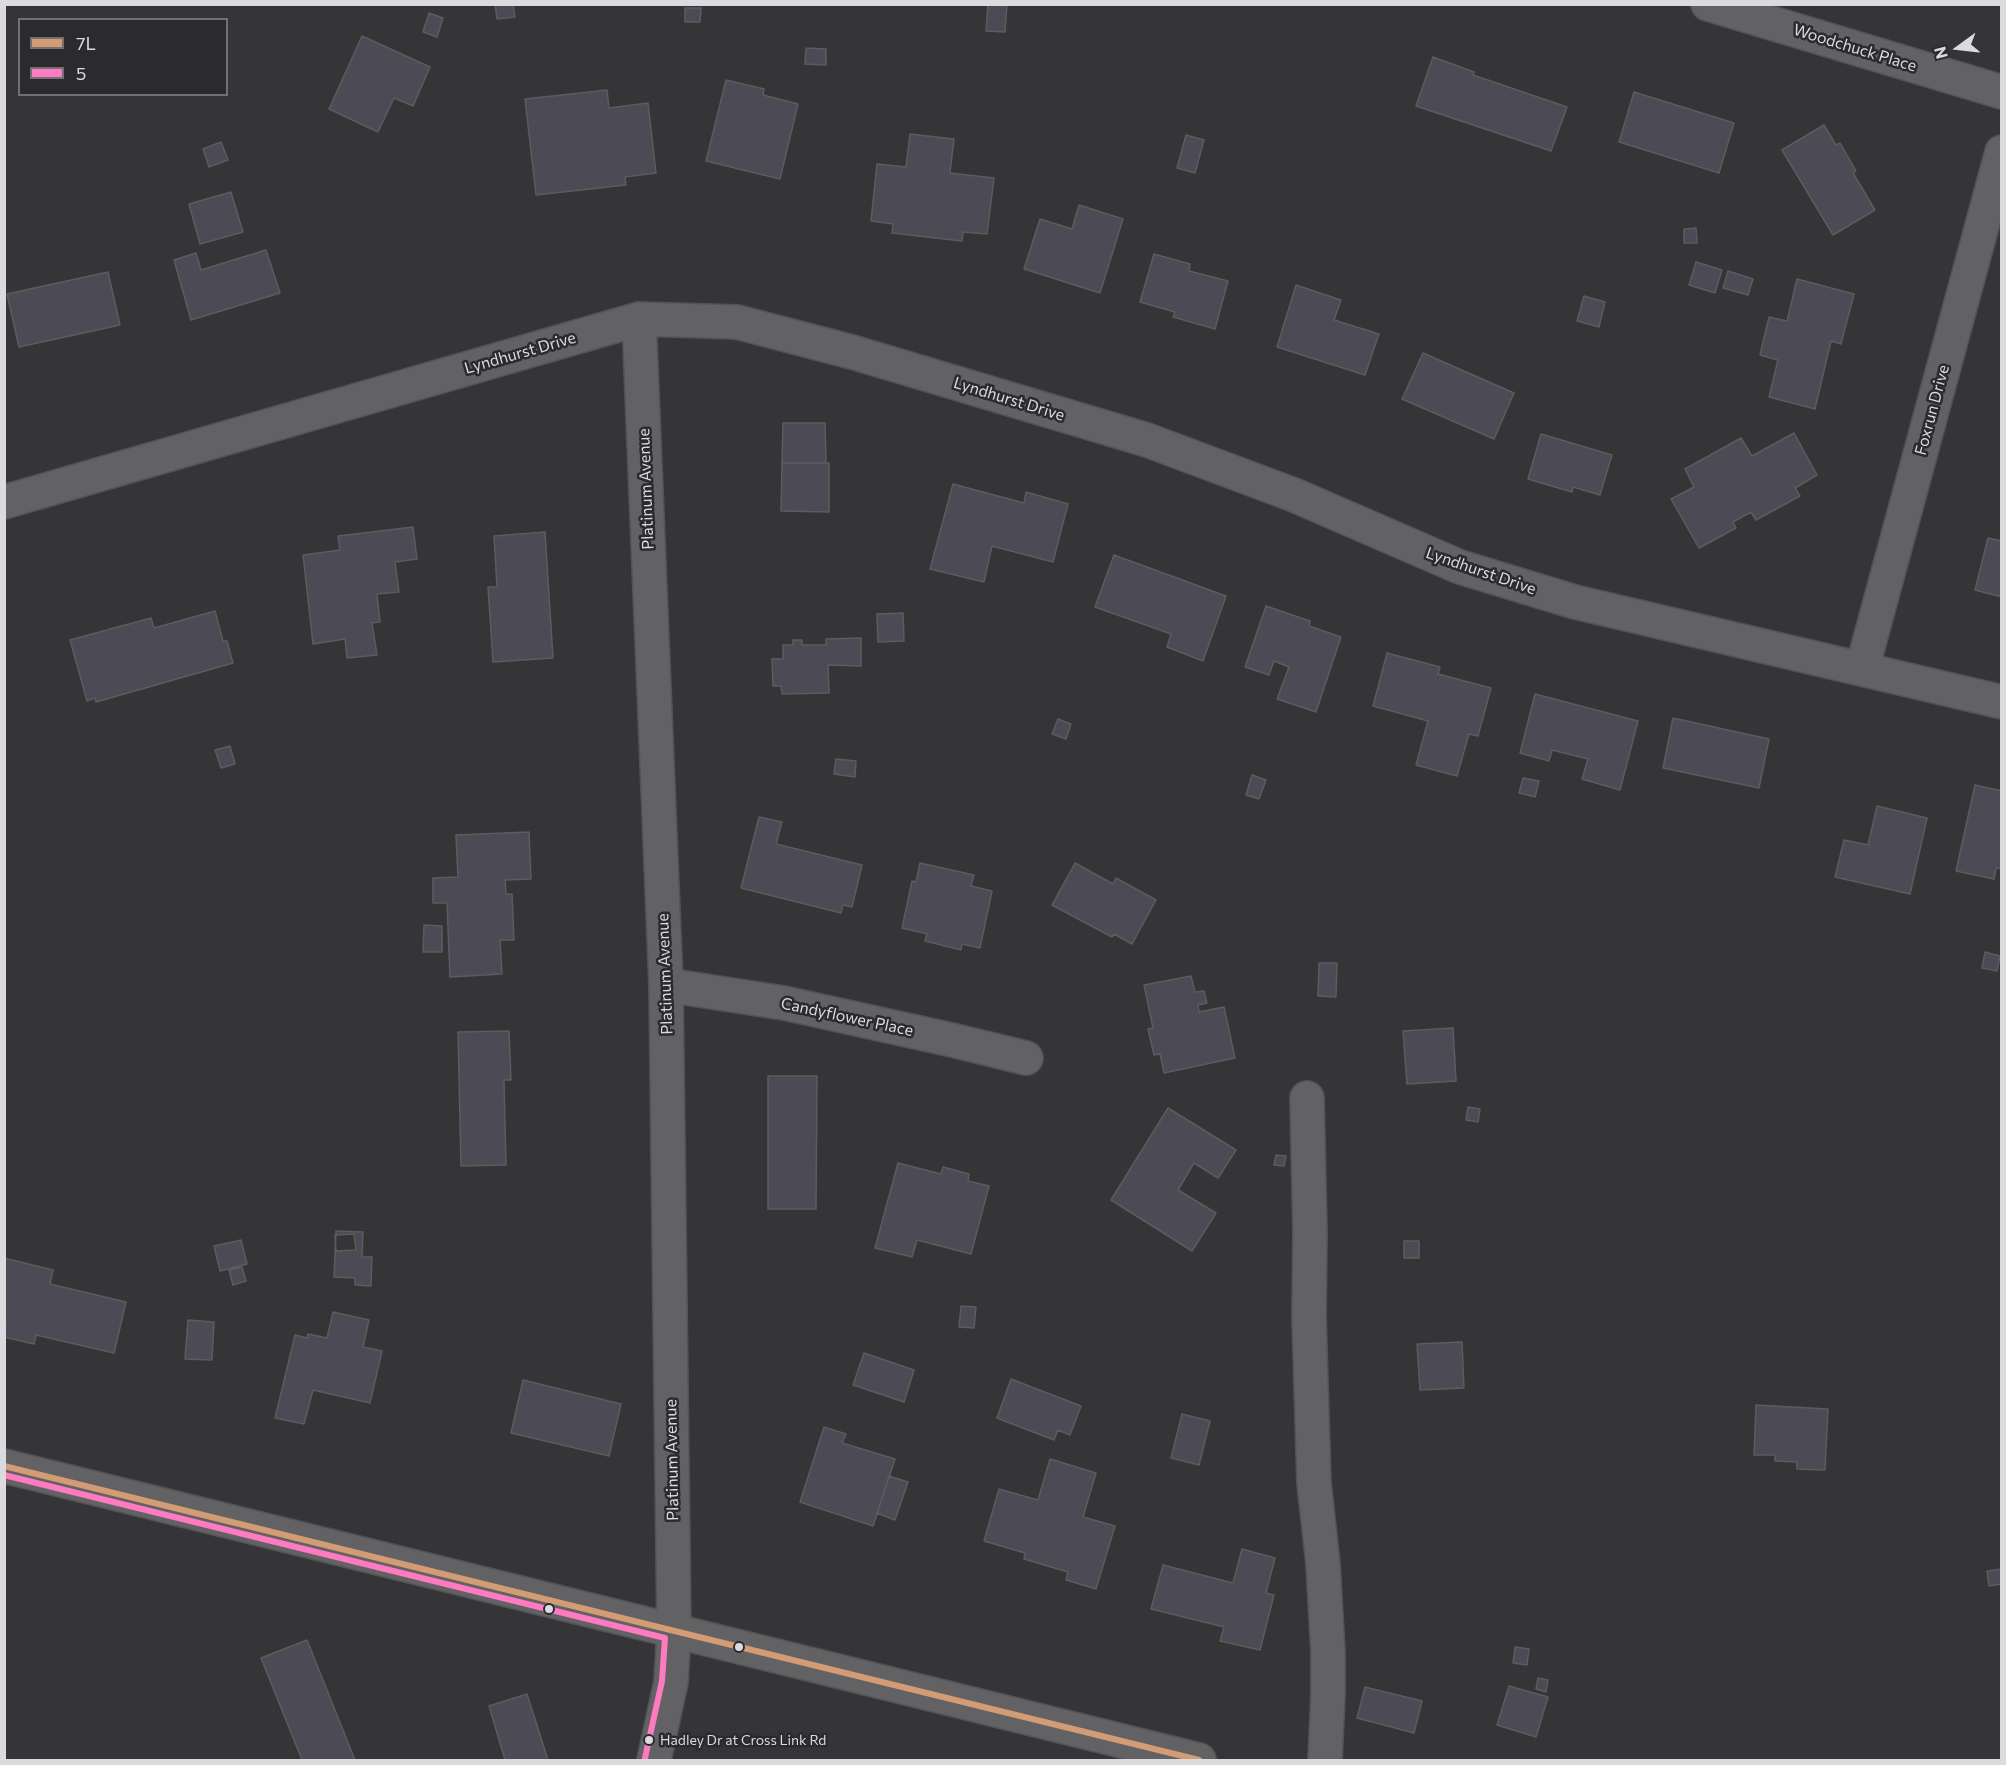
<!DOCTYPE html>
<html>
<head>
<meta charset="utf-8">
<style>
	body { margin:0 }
	#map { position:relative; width:2006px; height:1765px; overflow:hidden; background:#353538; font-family:Commissioner,sans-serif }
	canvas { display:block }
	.frame { position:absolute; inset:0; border:6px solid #dbdade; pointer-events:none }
	.legend { position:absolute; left:18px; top:18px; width:210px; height:78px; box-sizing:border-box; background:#2a2a2f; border:2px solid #717075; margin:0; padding:8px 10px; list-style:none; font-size:18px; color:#dbdade }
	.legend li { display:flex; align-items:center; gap:12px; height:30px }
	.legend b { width:30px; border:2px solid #717075 }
	.north { position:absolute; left:1928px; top:18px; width:60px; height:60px; -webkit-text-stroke:4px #2a2a2f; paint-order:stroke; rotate:255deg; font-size:16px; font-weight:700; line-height:24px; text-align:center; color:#dbdade }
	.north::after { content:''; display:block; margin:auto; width:21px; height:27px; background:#dbdade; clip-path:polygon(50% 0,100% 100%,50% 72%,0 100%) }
</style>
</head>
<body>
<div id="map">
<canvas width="2006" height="1765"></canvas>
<div class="frame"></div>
<ul class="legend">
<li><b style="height:8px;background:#d39c74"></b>7L</li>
<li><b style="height:8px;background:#fe7ac1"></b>5</li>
</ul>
<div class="north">N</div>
</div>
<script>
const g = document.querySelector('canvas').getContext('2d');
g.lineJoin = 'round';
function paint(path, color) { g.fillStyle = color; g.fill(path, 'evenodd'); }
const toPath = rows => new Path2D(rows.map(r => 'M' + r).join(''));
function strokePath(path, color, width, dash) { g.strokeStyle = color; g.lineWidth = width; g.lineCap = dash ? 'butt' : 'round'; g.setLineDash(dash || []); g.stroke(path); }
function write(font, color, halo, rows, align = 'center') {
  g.font = font + ' Commissioner,sans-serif'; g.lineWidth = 5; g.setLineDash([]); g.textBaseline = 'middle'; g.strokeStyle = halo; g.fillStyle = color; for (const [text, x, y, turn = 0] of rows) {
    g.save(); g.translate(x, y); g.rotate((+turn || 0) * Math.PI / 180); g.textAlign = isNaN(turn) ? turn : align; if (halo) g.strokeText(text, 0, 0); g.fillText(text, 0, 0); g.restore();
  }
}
const building = toPath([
	[495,4,513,4,515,17,497,19,495,4],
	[988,4,1007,4,1005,32,986,31,988,4],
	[685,8,701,8,700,22,685,22,685,8],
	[429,13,443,18,437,37,423,32,429,13],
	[362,36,430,67,413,106,394,98,378,132,329,109,362,36],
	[806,48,826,49,826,65,805,64,806,48],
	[1433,57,1474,72,1473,75,1567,107,1551,151,1416,106,1433,57],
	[726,80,764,89,763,95,798,104,780,179,706,161,726,80],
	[607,90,609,108,648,103,656,173,625,177,626,185,536,195,525,99,607,90],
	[1634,92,1734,123,1719,173,1619,142,1634,92],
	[1824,125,1836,145,1840,143,1856,171,1853,173,1875,210,1833,235,1782,150,1824,125],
	[910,134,954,139,950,173,994,178,987,234,963,232,962,241,892,233,893,224,871,221,877,164,906,167,910,134],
	[1186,135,1204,140,1195,173,1177,168,1186,135],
	[221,142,228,160,209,167,203,149,221,142],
	[231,192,243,232,200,244,189,204,231,192],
	[1079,205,1123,219,1100,293,1024,269,1040,219,1072,229,1079,205],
	[1696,228,1697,243,1684,243,1684,229,1696,228],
	[266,250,280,293,191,320,174,260,196,253,201,270,266,250],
	[1154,254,1190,264,1189,271,1228,281,1215,329,1173,317,1175,312,1140,302,1154,254],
	[1696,262,1722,270,1715,293,1689,285,1696,262],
	[1728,271,1753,279,1748,295,1723,288,1728,271],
	[108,272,120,325,19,347,7,294,108,272],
	[1797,279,1854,294,1841,344,1831,341,1815,409,1769,397,1778,360,1760,355,1769,317,1787,321,1797,279],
	[1296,285,1341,300,1334,320,1379,334,1365,375,1277,347,1296,285],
	[1584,296,1605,302,1599,327,1577,321,1584,296],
	[1423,353,1514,393,1494,439,1402,399,1423,353],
	[783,423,825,423,826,463,782,463,783,423],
	[1794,433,1817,475,1795,488,1800,496,1756,520,1751,512,1733,522,1736,528,1699,548,1671,499,1694,487,1685,469,1741,438,1752,456,1794,433],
	[1541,434,1612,455,1600,495,1573,487,1572,492,1528,479,1541,434],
	[782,463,829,463,829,512,781,511,782,463],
	[953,484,1024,503,1026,492,1068,504,1053,562,992,546,984,582,930,569,953,484],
	[413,527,417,559,395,562,399,592,377,594,380,622,372,623,377,655,347,658,345,639,313,644,303,555,340,550,338,536,413,527],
	[545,532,553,658,493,662,488,587,497,587,494,536,545,532],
	[1988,538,2002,541,2002,597,1975,590,1988,538],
	[1114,555,1226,596,1203,661,1167,647,1171,634,1095,607,1114,555],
	[1266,606,1310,621,1309,626,1341,637,1316,712,1277,699,1289,667,1274,661,1269,675,1245,667,1266,606],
	[215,611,223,641,227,641,233,663,96,702,95,698,87,701,70,640,151,618,154,628,215,611],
	[903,613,904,641,878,642,877,614,903,613],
	[861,638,861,666,828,665,829,693,782,694,781,686,773,686,772,659,783,659,783,645,793,645,793,640,802,640,802,645,826,645,826,639,861,638],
	[1387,653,1440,667,1438,674,1491,688,1478,736,1469,734,1457,776,1416,765,1428,721,1373,706,1387,653],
	[1535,694,1638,721,1620,790,1582,779,1588,759,1552,750,1549,761,1520,753,1535,694],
	[1673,718,1769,739,1759,788,1663,768,1673,718],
	[1058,719,1071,724,1066,739,1052,734,1058,719],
	[230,746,235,764,221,768,215,750,230,746],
	[836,759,856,761,855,777,834,774,836,759],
	[1252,775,1266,780,1259,799,1246,795,1252,775],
	[1523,778,1539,781,1535,797,1519,793,1523,778],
	[1975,785,2002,791,2002,869,1996,868,1994,879,1956,871,1975,785],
	[1877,806,1927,818,1910,894,1835,877,1844,840,1868,845,1877,806],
	[759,817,782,822,776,844,862,865,852,907,843,905,841,913,741,888,759,817],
	[529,832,531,879,505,880,506,894,512,894,514,940,500,940,502,974,450,977,447,903,433,903,433,878,458,877,456,835,529,832],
	[920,863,974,875,971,886,992,891,980,948,962,944,961,950,925,941,927,934,902,928,912,881,916,882,920,863],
	[1075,863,1113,884,1116,878,1156,900,1132,944,1114,934,1112,937,1052,905,1075,863],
	[424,925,442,926,442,952,423,952,424,925],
	[1985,952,2000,956,1997,971,1982,968,1985,952],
	[1319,963,1337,963,1336,997,1318,996,1319,963],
	[1191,976,1195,992,1204,991,1207,1003,1198,1005,1199,1012,1224,1007,1235,1058,1164,1073,1160,1054,1154,1055,1148,1029,1153,1028,1144,985,1191,976],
	[1453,1028,1456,1081,1407,1084,1403,1031,1453,1028],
	[509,1031,511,1080,504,1080,506,1165,461,1166,458,1032,509,1031],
	[768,1076,817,1076,816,1209,768,1209,768,1076],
	[1468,1107,1480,1109,1478,1122,1466,1120,1468,1107],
	[1168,1108,1236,1150,1218,1178,1194,1163,1178,1190,1216,1213,1192,1251,1111,1200,1168,1108],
	[1276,1155,1286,1156,1284,1166,1274,1165,1276,1155],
	[898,1163,941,1174,943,1167,969,1174,968,1181,989,1186,971,1254,917,1240,912,1257,875,1248,898,1163],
	[336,1231,363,1232,362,1257,372,1257,371,1286,355,1285,355,1278,334,1277,336,1231],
	[354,1234,356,1250,336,1251,335,1235,354,1234],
	[241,1240,247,1264,220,1271,214,1246,241,1240],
	[1404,1241,1419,1241,1419,1258,1404,1258,1404,1241],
	[4,1258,53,1270,50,1284,126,1302,114,1353,36,1335,34,1344,4,1337,6,1327,4,1327,4,1258],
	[242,1267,246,1281,233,1285,229,1270,242,1267],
	[961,1306,976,1307,974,1328,959,1327,961,1306],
	[333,1312,369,1320,363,1347,382,1351,370,1403,313,1390,304,1424,275,1418,295,1335,307,1338,308,1334,327,1338,333,1312],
	[188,1320,214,1322,212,1360,185,1359,188,1320],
	[1462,1342,1464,1388,1420,1390,1417,1344,1462,1342],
	[864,1353,914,1370,904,1402,853,1385,864,1353],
	[1011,1379,1081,1406,1070,1435,1058,1430,1054,1440,997,1418,1011,1379],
	[523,1380,621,1404,609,1456,511,1433,523,1380],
	[1756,1405,1828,1409,1825,1470,1797,1469,1797,1462,1775,1461,1775,1455,1754,1455,1756,1405],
	[1182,1414,1210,1421,1199,1465,1171,1458,1182,1414],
	[824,1427,846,1434,842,1443,895,1459,873,1526,800,1502,824,1427],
	[1050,1459,1096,1473,1083,1517,1115,1526,1096,1589,1066,1580,1068,1572,1024,1559,1025,1553,984,1541,999,1489,1038,1500,1050,1459],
	[889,1476,908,1482,895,1520,877,1513,889,1476],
	[1242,1549,1275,1558,1266,1593,1274,1595,1260,1650,1220,1641,1224,1627,1151,1609,1163,1565,1233,1583,1242,1549],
	[2002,1569,2002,1584,1989,1586,1987,1571,2002,1569],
	[307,1640,355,1760,302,1760,261,1658,307,1640],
	[1515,1647,1529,1649,1527,1665,1513,1663,1515,1647],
	[1538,1678,1548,1680,1546,1692,1536,1689,1538,1678],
	[1509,1686,1548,1697,1536,1737,1497,1725,1509,1686],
	[1365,1687,1422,1701,1414,1733,1357,1718,1365,1687],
	[527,1694,548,1760,505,1760,489,1706,527,1694]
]);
paint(building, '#4c4a55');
strokePath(building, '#5c5c5e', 1.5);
const minor = toPath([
	[1708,4,2002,92],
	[639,319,666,985,674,1631,671,1682,654,1760],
	[4,502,639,319,737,322,852,352,1147,440,1294,495,1460,567,1575,602,2002,702],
	[1862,669,2002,152],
	[666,985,784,1003,952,1040,1026,1058],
	[1307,1098,1310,1232,1309,1317,1314,1483,1323,1564,1328,1652,1328,1695,1325,1760],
	[4,1466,1199,1760]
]);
strokePath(minor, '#535355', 36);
strokePath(minor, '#626264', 33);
strokePath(toPath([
	[4,1466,1199,1760]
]), '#d39c74', 6);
strokePath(toPath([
	[4,1475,665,1638,662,1681,645,1758]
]), '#fe7ac1', 6);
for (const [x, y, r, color] of [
	[549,1609,5,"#dbdade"],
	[739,1647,5,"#dbdade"],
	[649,1740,5,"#dbdade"]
]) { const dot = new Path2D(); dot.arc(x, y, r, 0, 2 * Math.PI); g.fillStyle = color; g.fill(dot); strokePath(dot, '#2a2a2f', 2); }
write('14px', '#dbdade', '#2a2a2f', [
	["Hadley Dr at Cross Link Rd",660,1740]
], 'left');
write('16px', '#dbdade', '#2a2a2f', [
	["Woodchuck Place",1855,48,17],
	["Lyndhurst Drive",520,353,-16],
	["Lyndhurst Drive",1009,399,17],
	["Foxrun Drive",1932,410,-75],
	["Platinum Avenue",646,489,-92],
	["Lyndhurst Drive",1481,571,19],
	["Platinum Avenue",665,974,-92],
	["Candyflower Place",847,1017,12],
	["Platinum Avenue",672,1460,-91]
]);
</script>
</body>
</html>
